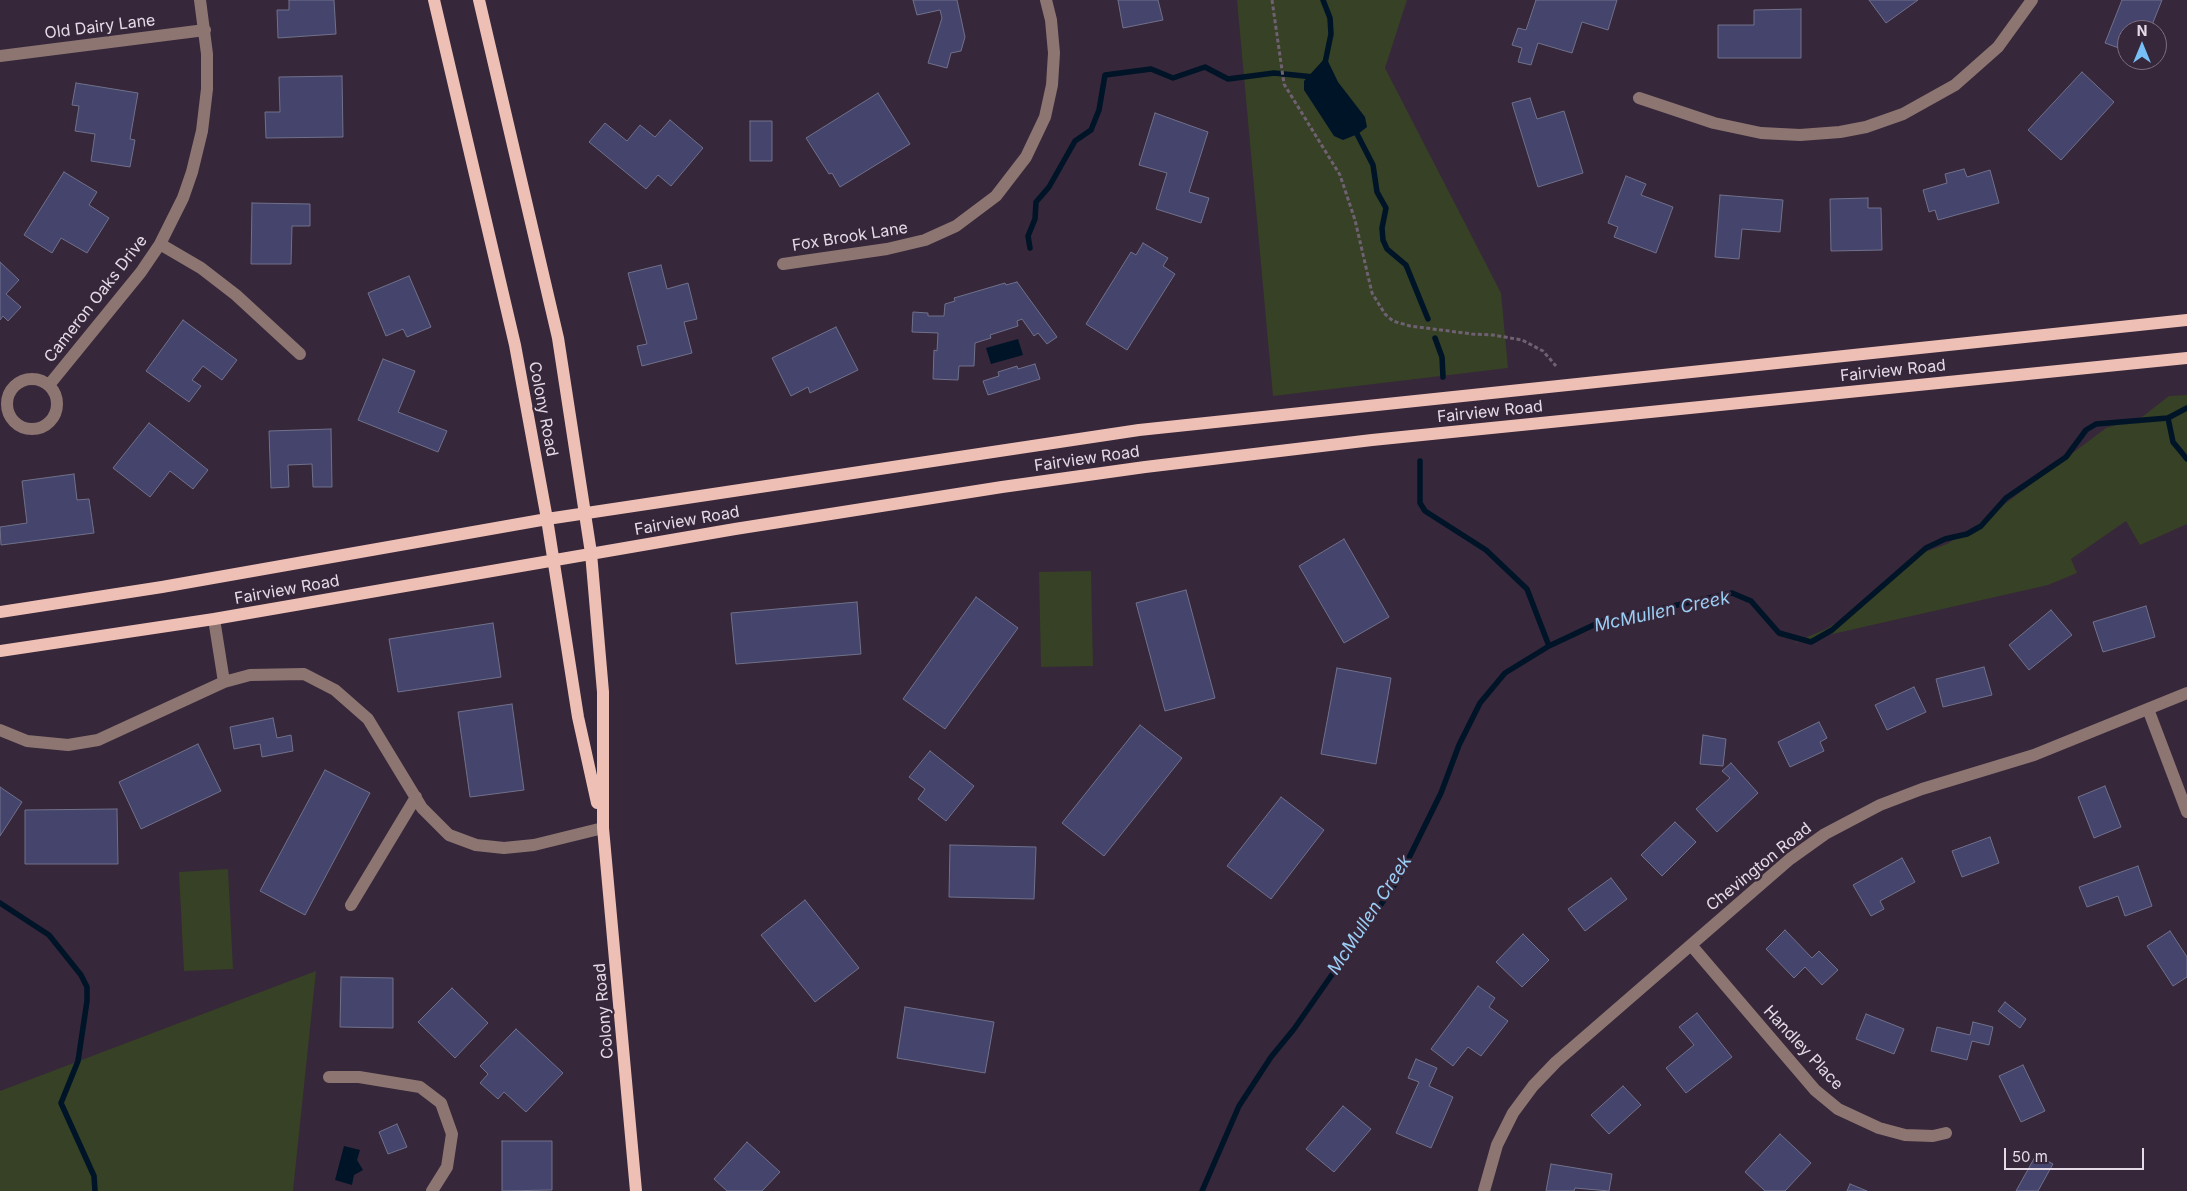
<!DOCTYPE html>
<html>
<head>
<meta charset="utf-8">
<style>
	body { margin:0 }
	#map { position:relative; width:2187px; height:1191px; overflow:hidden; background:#37273a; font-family:Inter,sans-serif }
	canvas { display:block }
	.north { position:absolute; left:2117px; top:20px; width:50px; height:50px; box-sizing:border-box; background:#37273a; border:1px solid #7d6f7f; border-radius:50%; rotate:0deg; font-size:14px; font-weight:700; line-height:20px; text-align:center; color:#e5dbe7 }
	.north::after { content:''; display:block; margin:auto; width:18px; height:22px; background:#76c0f7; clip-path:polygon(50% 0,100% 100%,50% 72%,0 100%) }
	.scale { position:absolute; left:2004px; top:1148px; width:140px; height:22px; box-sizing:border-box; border:2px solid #e5dbe7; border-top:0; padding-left:6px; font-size:15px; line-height:18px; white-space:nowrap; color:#e5dbe7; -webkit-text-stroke:4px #37273a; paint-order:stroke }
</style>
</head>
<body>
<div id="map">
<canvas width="2187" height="1191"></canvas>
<div class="north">N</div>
<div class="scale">50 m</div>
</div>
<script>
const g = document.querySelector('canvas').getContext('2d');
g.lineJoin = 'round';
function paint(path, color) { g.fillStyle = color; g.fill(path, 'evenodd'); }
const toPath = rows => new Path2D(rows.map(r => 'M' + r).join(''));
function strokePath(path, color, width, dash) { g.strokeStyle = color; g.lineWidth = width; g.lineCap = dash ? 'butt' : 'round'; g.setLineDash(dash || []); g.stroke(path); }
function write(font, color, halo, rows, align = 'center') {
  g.font = font + ' Inter,sans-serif'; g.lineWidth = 4.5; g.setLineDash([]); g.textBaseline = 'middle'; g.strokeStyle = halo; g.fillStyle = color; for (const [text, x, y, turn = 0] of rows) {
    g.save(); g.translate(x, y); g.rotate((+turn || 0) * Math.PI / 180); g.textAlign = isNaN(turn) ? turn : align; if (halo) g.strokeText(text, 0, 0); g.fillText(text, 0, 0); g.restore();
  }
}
paint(toPath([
	[1237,0,1407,0,1385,68,1501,293,1508,368,1273,396],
	[2187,395,2187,524,2140,545,2126,521,2071,559,2077,573,2048,585,1793,643,1826,629,1849,615,1922,553,1947,544,1974,527,2106,428,2142,417,2169,396],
	[1091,571,1093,666,1041,667,1039,572],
	[228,869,233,969,184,971,179,872],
	[316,971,293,1191,0,1191,0,1091]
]), '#364125');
paint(toPath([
	[1326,57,1338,82,1365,117,1367,127,1358,134,1343,140,1334,136,1304,90,1304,81],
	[1018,339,1023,355,991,364,986,348],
	[344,1146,360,1150,357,1160,363,1170,354,1175,352,1185,335,1180]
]), '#001428');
strokePath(toPath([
	[1323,0,1330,18,1331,34,1325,63],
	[1355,130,1373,165,1377,192,1386,208,1382,228,1383,240,1387,249,1406,265,1428,319],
	[1030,248,1028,236,1035,219,1036,202,1049,187,1075,141,1091,130,1099,110,1105,75,1151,69,1173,78,1205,67,1228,79,1274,73,1314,77],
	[1435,338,1442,357,1443,377],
	[2168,418,2173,442,2187,459],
	[1420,461,1420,503,1425,511,1486,550,1527,589,1549,646],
	[0,903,49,935,81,975,87,987,87,1001,78,1061,61,1103,94,1176,95,1191],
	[1202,1191,1239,1106,1271,1057,1294,1029,1398,880,1441,793,1459,745,1480,703,1505,673,1549,646,1600,622,1732,593,1751,601,1779,633,1811,642,1832,630,1926,548,1945,539,1967,534,1981,526,2006,498,2066,457,2086,430,2096,424,2168,418,2187,408]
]), '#001428', 5.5);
const building = toPath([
	[289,0,334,0,336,34,278,38,277,10,289,10,289,0],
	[913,0,957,0,965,37,961,51,951,53,947,68,928,63,942,18,940,10,917,15,913,0],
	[1118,0,1158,0,1163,20,1123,28,1118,0],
	[1536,0,1617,0,1608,30,1582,22,1572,53,1538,43,1531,65,1518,62,1522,48,1512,45,1518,28,1526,30,1536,0],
	[1869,0,1918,0,1886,23,1869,0],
	[2122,0,2162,0,2150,30,2127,30,2127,51,2105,43,2122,0],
	[1801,9,1801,58,1718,58,1718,25,1754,25,1754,10,1801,9],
	[2082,72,2114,102,2061,160,2028,130,2082,72],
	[342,76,343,137,266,138,265,112,280,112,279,77,342,76],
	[76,83,138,93,130,139,135,140,130,167,91,161,95,134,75,131,79,106,72,105,76,83],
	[878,93,910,144,840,187,832,173,829,174,806,138,878,93],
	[1530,98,1537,119,1564,111,1583,173,1538,187,1512,103,1530,98],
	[1155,113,1208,132,1189,192,1209,198,1201,223,1156,209,1167,173,1139,165,1155,113],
	[670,120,703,148,671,186,658,175,646,189,589,142,605,123,627,141,640,125,655,137,670,120],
	[750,121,772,121,772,161,750,161,750,121],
	[1964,169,1967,177,1990,170,1999,203,1938,220,1935,210,1929,212,1923,190,1947,183,1945,174,1964,169],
	[64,172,97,192,89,205,109,218,87,253,61,238,52,253,24,235,64,172],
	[1626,176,1646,184,1641,195,1673,207,1656,253,1614,237,1618,227,1608,223,1626,176],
	[1720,195,1783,200,1780,232,1742,229,1739,259,1715,257,1720,195],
	[1868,198,1868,208,1881,208,1882,250,1831,251,1830,199,1868,198],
	[252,203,310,204,310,226,292,226,291,264,251,264,252,203],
	[1143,243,1168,258,1163,266,1175,274,1127,350,1086,324,1131,252,1136,255,1143,243],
	[0,262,19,280,6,294,21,307,8,321,3,316,0,320,0,262],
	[661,265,667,289,688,283,697,319,684,322,692,353,642,366,637,346,647,344,628,273,661,265],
	[409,276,431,327,407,337,403,329,386,336,368,293,409,276],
	[1017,282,1057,337,1047,344,1038,333,1034,336,1022,319,1017,321,1018,326,990,335,991,338,975,343,974,366,959,366,958,380,933,379,934,350,937,351,938,333,912,332,913,312,928,313,928,316,944,316,945,304,955,301,954,298,1005,283,1006,285,1017,282],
	[183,320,237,360,222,380,203,366,192,380,201,386,189,402,146,371,183,320],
	[836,327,858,370,810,393,808,387,791,396,772,358,836,327],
	[383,359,415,371,398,412,447,431,438,452,358,420,383,359],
	[1035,364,1040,379,988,395,983,381,999,376,998,372,1017,366,1018,369,1035,364],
	[149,423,208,470,193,489,170,471,150,497,113,468,149,423],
	[331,429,332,487,313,487,312,464,288,465,289,487,271,488,269,431,331,429],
	[74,474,77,500,89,499,94,533,1,545,0,527,27,523,22,481,74,474],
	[1344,539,1389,617,1344,643,1299,566,1344,539],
	[1186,590,1215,698,1165,711,1136,603,1186,590],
	[976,597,1018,628,945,729,903,699,976,597],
	[857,602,861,654,736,664,731,613,857,602],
	[2146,606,2155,637,2103,652,2093,622,2146,606],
	[2051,610,2072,635,2029,670,2009,645,2051,610],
	[493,623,501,677,398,692,389,639,493,623],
	[1984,667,1992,695,1943,707,1936,679,1984,667],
	[1337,668,1391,678,1376,764,1321,754,1337,668],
	[1914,687,1926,712,1887,730,1875,705,1914,687],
	[512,704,524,790,470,797,458,712,512,704],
	[273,718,277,738,291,735,293,751,262,757,260,744,234,749,230,727,273,718],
	[1819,722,1827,738,1820,742,1824,751,1790,767,1778,742,1819,722],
	[1140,725,1182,758,1104,856,1062,823,1140,725],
	[1703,735,1726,739,1723,766,1700,764,1703,735],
	[198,744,221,791,141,829,119,782,198,744],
	[930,751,974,786,946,821,918,799,925,789,909,777,930,751],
	[1731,763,1758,793,1717,832,1696,809,1730,778,1722,771,1731,763],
	[325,770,370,793,305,915,260,891,325,770],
	[2105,786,2121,827,2094,838,2078,797,2105,786],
	[0,787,22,802,0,836,0,787],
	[1281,797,1324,830,1271,899,1227,866,1281,797],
	[117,809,118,864,25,864,25,810,117,809],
	[1675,822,1696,842,1662,876,1641,855,1675,822],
	[1990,837,1999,863,1962,877,1952,851,1990,837],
	[950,845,1036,847,1034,899,949,897,950,845],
	[1902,858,1915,882,1880,901,1884,909,1871,916,1853,885,1902,858],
	[2138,866,2152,906,2125,916,2118,896,2087,907,2079,887,2138,866],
	[1611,878,1627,899,1585,931,1568,909,1611,878],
	[805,900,859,968,815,1002,761,935,805,900],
	[1785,930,1812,958,1819,951,1838,970,1822,985,1805,967,1794,978,1766,949,1785,930],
	[2170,931,2187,957,2187,977,2173,986,2147,946,2170,931],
	[1523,934,1549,960,1522,987,1496,962,1523,934],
	[341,977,393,978,393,1028,340,1027,341,977],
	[1478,986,1495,998,1489,1007,1508,1021,1481,1056,1468,1047,1453,1066,1431,1049,1478,986],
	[452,988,488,1023,455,1058,418,1022,452,988],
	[2005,1002,2026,1019,2020,1028,1998,1011,2005,1002],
	[905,1007,994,1022,985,1073,897,1058,905,1007],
	[1697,1013,1732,1057,1686,1093,1666,1068,1694,1045,1679,1027,1697,1013],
	[1866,1014,1904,1029,1894,1054,1856,1039,1866,1014],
	[1973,1022,1993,1027,1989,1045,1972,1041,1967,1060,1931,1051,1937,1027,1970,1035,1973,1022],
	[516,1029,563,1073,526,1112,504,1092,498,1099,480,1083,488,1074,480,1066,516,1029],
	[1416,1059,1437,1068,1429,1086,1453,1097,1431,1148,1396,1133,1419,1082,1408,1078,1416,1059],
	[2023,1065,2045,1111,2021,1122,1999,1076,2023,1065],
	[1623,1086,1641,1105,1609,1134,1591,1115,1623,1086],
	[1343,1106,1371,1129,1334,1172,1306,1149,1343,1106],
	[397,1124,407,1147,388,1154,379,1132,397,1124],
	[1780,1134,1811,1163,1785,1191,1765,1191,1745,1172,1780,1134],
	[502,1141,552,1141,552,1190,502,1191,502,1141],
	[747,1142,780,1172,762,1191,727,1191,714,1179,747,1142],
	[2036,1155,2053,1164,2038,1191,2016,1191,2036,1155],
	[1551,1164,1612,1174,1609,1191,1575,1188,1574,1191,1546,1191,1551,1164],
	[1850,1184,1867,1191,1847,1191,1850,1184]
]);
paint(building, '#45446c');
strokePath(building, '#70718b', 1);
strokePath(toPath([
	[1272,0,1284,84,1340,175,1355,220,1372,293,1385,314,1393,321,1410,326,1472,334,1493,335,1522,340,1543,351,1556,366]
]), '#6f6172', 3, [4, 2.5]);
strokePath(toPath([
	[0,56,205,30],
	[1639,98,1714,123,1761,133,1800,135,1840,132,1866,127,1903,114,1955,85,1998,47,2032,0],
	[160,244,201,268,236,295,300,354],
	[783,264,887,249,925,240,956,226,996,196,1026,157,1045,117,1052,85,1054,53,1051,20,1046,0],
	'7 404a25 25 0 1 1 50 0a25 25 0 1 1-50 0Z',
	[49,385,141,272,160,244,183,198,192,172,202,131,207,89,207,54,200,0],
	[214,619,224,682],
	[2148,709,2187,812],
	[0,730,27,741,68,745,98,740,224,682,250,675,304,674,335,690,368,719,422,808,449,835,476,845,504,848,534,845,603,828],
	[351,905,416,797],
	[1691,945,1815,1090,1838,1109,1879,1128,1905,1135,1933,1136,1946,1133],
	[329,1077,359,1077,420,1087,441,1103,452,1134,447,1167,432,1191],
	[1484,1191,1497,1145,1513,1113,1533,1086,1556,1062,1790,859,1825,834,1880,805,1922,789,2034,755,2187,693]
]), '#8d7672', 12);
strokePath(toPath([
	[434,0,515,345,547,519,578,717,597,803],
	[479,0,558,338,591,553,603,692,603,828,636,1191],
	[0,612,162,587,547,519,1139,430,2187,320],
	[0,651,214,619,735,529,1002,487,1145,467,1372,440,2187,358]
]), '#eebfb5', 12);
write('16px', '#e5dbe7', '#37273a', [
	["Old Dairy Lane",100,27,-7],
	["Fox Brook Lane",850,237,-9],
	["Cameron Oaks Drive",96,299,-52],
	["Fairview Road",1893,371,-6],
	["Colony Road",543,409,79],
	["Fairview Road",1490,412,-6],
	["Fairview Road",1087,459,-8],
	["Fairview Road",687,521,-10],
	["Fairview Road",287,590,-10],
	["Chevington Road",1759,867,-39],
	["Colony Road",604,1011,-95],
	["Handley Place",1803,1048,47]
]);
write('italic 18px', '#9bcef5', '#37273a', [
	["McMullen Creek",1662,612,-12],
	["McMullen Creek",1370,915,-57]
]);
</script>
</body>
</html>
